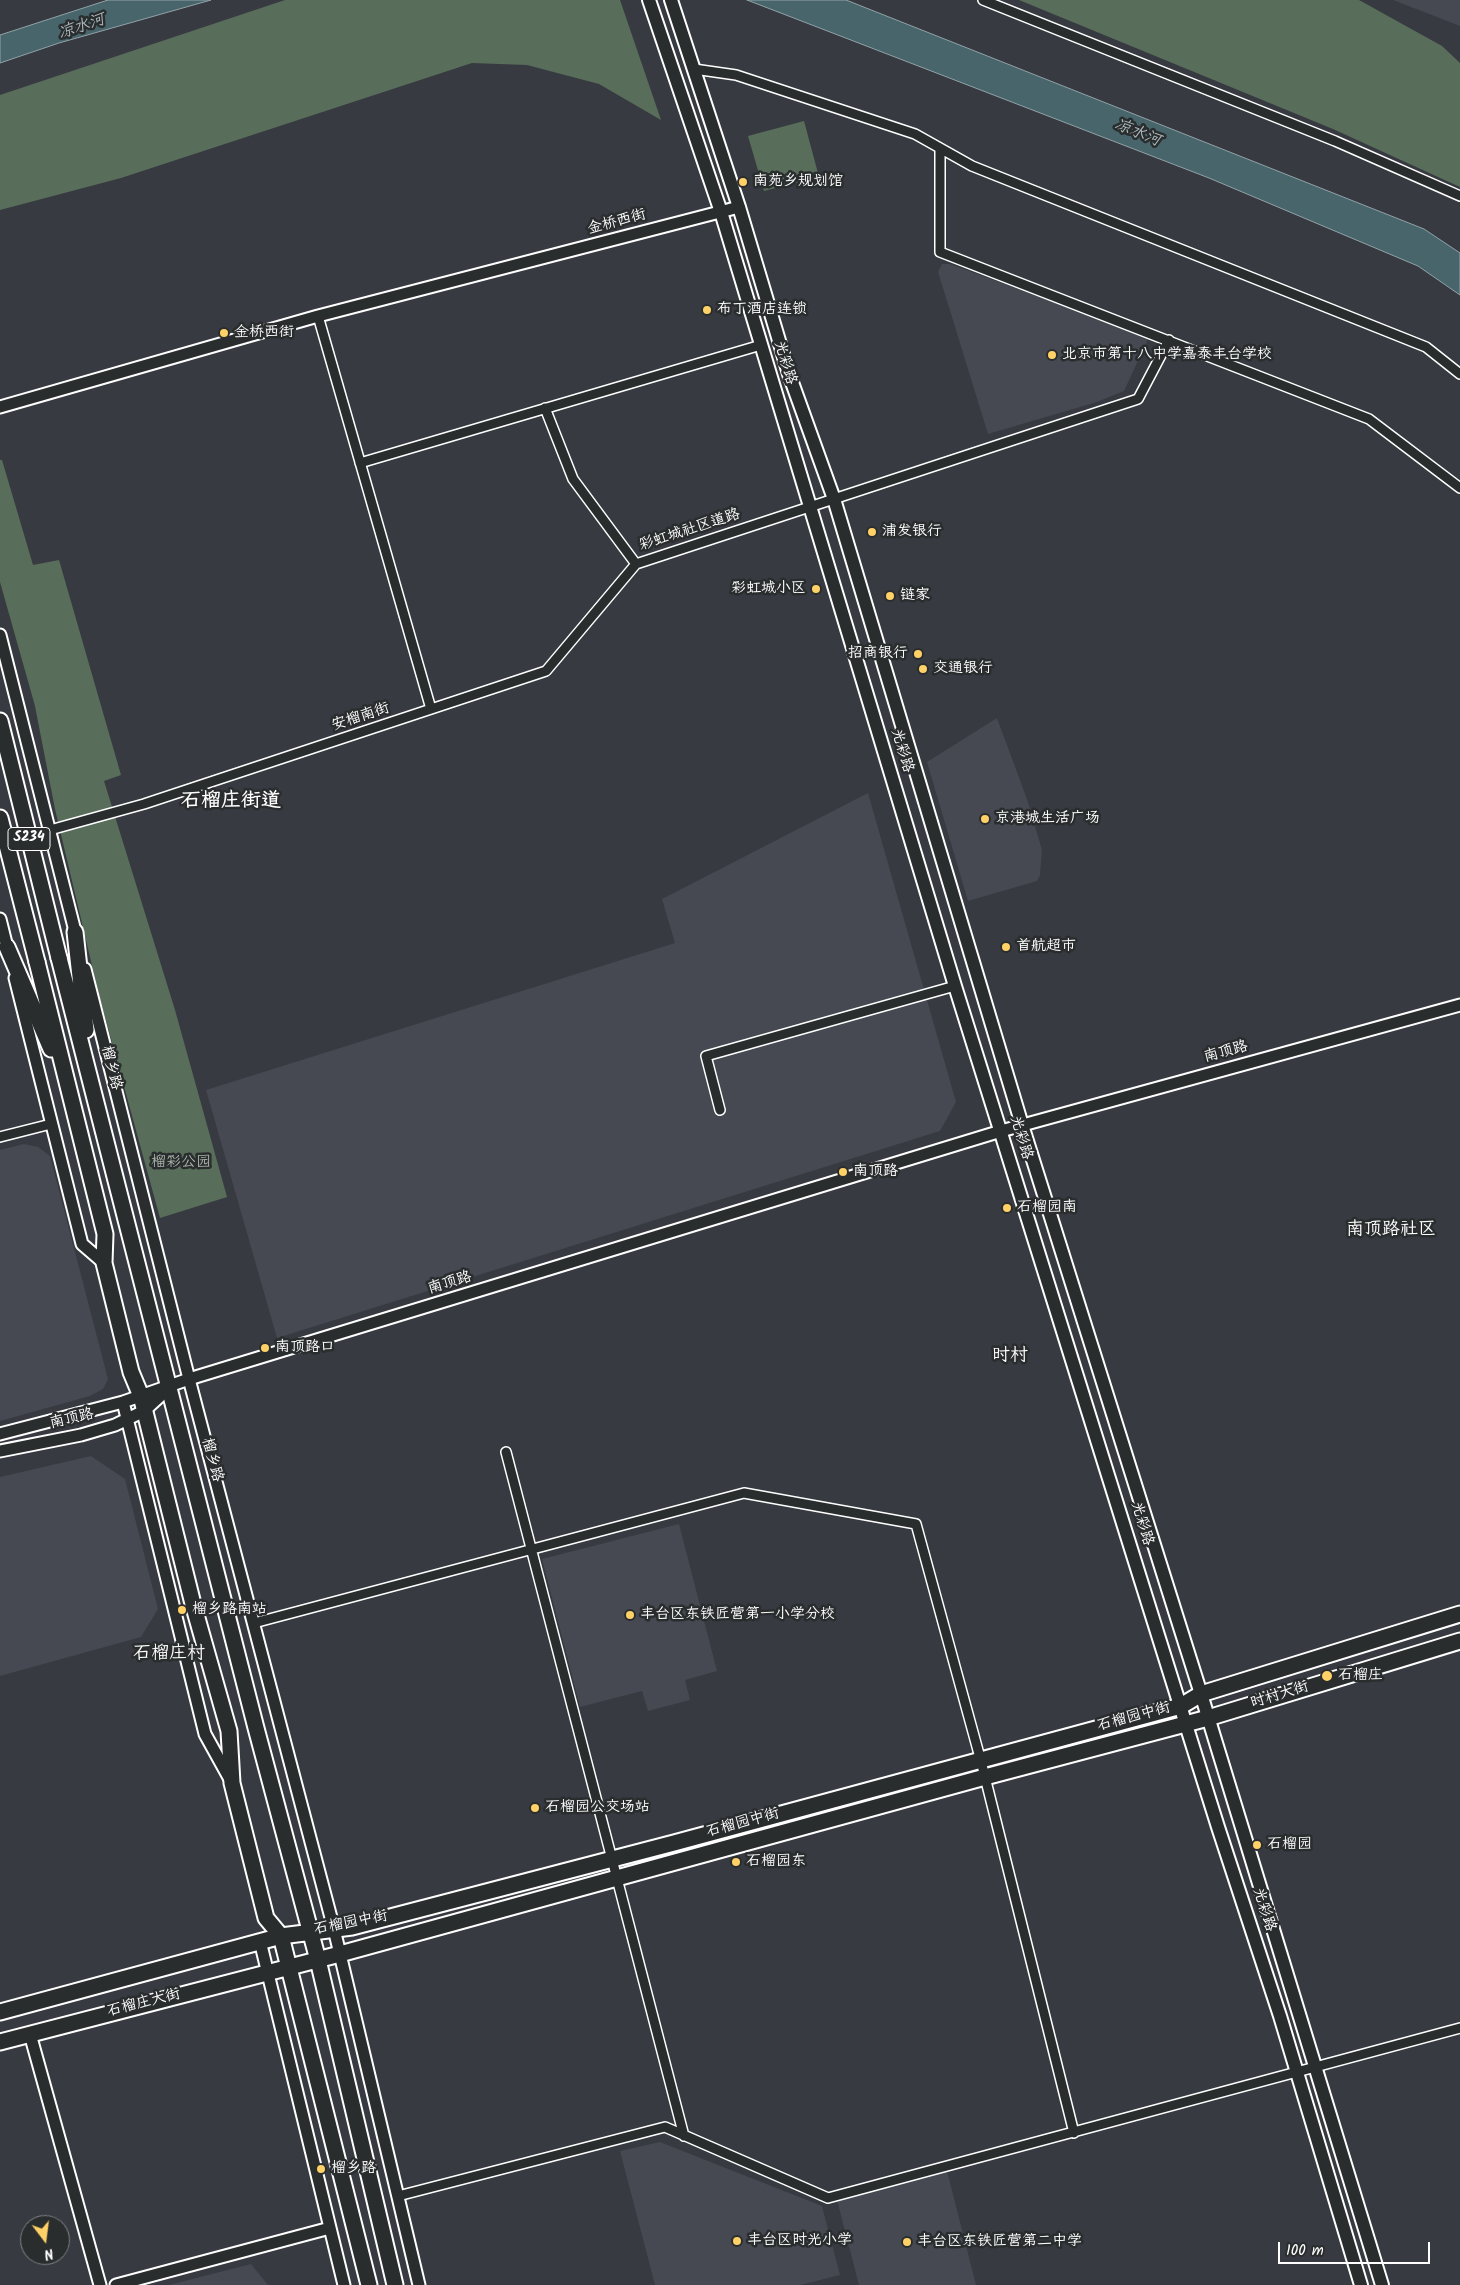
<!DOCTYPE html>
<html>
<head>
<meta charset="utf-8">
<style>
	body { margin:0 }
	#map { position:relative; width:1460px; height:2285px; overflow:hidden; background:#383a41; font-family:Kalam,sans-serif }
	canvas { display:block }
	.north { position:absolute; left:20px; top:2215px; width:50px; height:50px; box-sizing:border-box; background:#2a2d2e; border:1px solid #7f8182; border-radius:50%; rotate:165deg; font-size:14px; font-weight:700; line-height:20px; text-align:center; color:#fff }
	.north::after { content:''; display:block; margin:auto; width:18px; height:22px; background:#ffd166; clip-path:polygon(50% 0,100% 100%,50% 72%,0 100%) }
	.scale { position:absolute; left:1278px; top:2242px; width:152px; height:22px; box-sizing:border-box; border:2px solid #fff; border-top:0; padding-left:6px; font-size:15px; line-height:18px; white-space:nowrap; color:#fff; -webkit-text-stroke:4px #2a2d2e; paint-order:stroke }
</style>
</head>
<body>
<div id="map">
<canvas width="1460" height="2285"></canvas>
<div class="north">N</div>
<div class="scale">100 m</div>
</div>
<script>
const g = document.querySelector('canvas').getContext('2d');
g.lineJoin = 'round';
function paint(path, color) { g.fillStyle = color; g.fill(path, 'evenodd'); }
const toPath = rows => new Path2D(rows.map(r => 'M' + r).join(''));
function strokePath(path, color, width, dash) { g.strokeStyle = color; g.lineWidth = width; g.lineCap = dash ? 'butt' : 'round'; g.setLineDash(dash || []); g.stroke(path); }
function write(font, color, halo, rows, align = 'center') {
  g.font = font + ' Kalam,"LXGW WenKai TC",sans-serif'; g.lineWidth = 5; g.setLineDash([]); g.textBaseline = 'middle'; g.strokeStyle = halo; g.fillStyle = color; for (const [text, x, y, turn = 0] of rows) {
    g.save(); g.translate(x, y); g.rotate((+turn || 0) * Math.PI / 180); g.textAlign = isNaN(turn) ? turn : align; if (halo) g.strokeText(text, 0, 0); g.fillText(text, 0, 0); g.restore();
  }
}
paint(toPath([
	[1393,0,1460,0,1460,26],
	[942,264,950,264,1149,337,1124,391,1097,402,988,434,943,288,938,272],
	[997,718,1027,799,1042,850,1040,875,1037,881,968,901,927,762],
	[868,793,956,1102,940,1131,277,1338,206,1090,675,943,662,899],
	[24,1144,38,1147,50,1156,108,1379,103,1389,90,1396,0,1421,0,1150],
	[91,1456,125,1479,158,1609,141,1637,0,1676,0,1477],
	[679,1524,717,1671,685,1680,690,1700,648,1711,642,1691,580,1707,542,1559],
	[660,2142,822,2206,840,2275,800,2285,655,2285,620,2151],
	[947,2171,976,2285,859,2285,837,2200],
	[251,2264,268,2285,169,2285]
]), '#464852');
paint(toPath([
	[285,0,620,0,661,120,599,84,527,65,472,63,121,178,0,210,0,95],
	[1019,0,1359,0,1442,46,1460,63,1460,187,1333,129],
	[804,121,819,177,764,191,748,136],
	[0,460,2,460,33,565,59,560,121,775,104,781,175,1010,227,1197,160,1218,99,995,55,809,35,706,0,582]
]), '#586e5a');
const water = toPath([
	[108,0,211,0,59,43,0,63,0,35,108,0],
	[747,0,846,0,1424,229,1460,253,1460,295,1418,266,1209,178,747,0]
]);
paint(water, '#48656c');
strokePath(water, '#91a3a7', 1);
const minor = toPath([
	[983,0,1335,141,1460,196],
	[694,69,736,75,915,134,972,166,1426,347,1460,374],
	[940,148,940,252,1369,419,1460,488],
	[318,316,431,709],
	[545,408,573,479,636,564,1138,399,1169,340],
	[360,463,761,345],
	[50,830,144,804,546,671,636,564],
	[720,1110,706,1056,955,986],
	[0,1137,51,1124],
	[506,1452,684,2136],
	[254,1623,744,1493,916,1524,982,1765,1074,2133],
	[398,2196,665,2127,828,2198,1460,2028]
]);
const tertiary = toPath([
	[0,407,318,316,739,207],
	[0,635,77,939],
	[0,919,9,955],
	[85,969,189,1379,334,1929,419,2285],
	[15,978,82,1244,104,1263],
	[123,1402,205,1734,231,1781],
	[0,1434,123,1402,189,1379,1001,1131,1460,1005],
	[0,1451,81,1435,115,1425,144,1411,168,1389],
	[260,1941,344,2285],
	[30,2034,100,2285],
	[116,2285,330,2228]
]);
const secondary = toPath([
	[649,0,721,212,955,986,1218,1827,1280,2016,1361,2285],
	[671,0,739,207,789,374,834,499,1022,1125,1201,1694,1382,2285]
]);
const primary = toPath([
	[75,932,86,1030],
	[7,947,51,1049],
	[59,958,256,1728,318,1960,395,2285],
	[37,962,105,1234,104,1263,131,1372,141,1396,193,1604,229,1731,232,1783,266,1918,281,1936,369,2285],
	[0,2012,281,1936,352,1927,674,1843,1181,1706,1201,1694,1460,1614],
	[0,2042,340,1954,985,1777,1208,1718,1460,1641]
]);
const trunk = toPath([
	[0,721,59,958],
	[0,818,37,962]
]);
strokePath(minor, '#fff', 12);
strokePath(tertiary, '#fff', 15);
strokePath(secondary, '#fff', 16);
strokePath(primary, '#fff', 19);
strokePath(trunk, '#fff', 19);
strokePath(minor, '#2a2d2e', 9);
strokePath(tertiary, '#2a2d2e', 11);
strokePath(secondary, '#2a2d2e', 12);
strokePath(primary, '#2a2d2e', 15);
strokePath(trunk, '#2a2d2e', 15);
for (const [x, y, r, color] of [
	[743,182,5,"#ffd166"],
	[707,310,5,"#ffd166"],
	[224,333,5,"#ffd166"],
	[1052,355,5,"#ffd166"],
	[872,532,5,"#ffd166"],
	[816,589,5,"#ffd166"],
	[890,596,5,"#ffd166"],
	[918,654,5,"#ffd166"],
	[923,669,5,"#ffd166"],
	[985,819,5,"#ffd166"],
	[1006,947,5,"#ffd166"],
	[843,1172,5,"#ffd166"],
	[1007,1208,5,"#ffd166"],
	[265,1348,5,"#ffd166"],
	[182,1610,5,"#ffd166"],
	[630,1615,5,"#ffd166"],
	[1327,1676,6,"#ffd166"],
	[535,1808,5,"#ffd166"],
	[1257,1845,5,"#ffd166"],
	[736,1862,5,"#ffd166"],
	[321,2169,5,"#ffd166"],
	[737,2241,5,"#ffd166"],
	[907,2242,5,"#ffd166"]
]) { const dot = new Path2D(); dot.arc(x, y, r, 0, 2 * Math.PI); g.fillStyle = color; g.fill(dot); strokePath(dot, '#2a2d2e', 2); }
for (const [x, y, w] of [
	[29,839,42]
]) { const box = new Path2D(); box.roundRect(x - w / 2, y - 11.5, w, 23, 4); g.fillStyle = '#2a2d2e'; g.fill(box); strokePath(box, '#fff', 1); }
write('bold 14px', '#fff', null, [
	["S234",29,839]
]);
write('15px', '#fff', '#2a2d2e', [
	["南苑乡规划馆",753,182],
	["布丁酒店连锁",717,310],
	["金桥西街",234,333],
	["北京市第十八中学嘉泰丰台学校",1062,355],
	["浦发银行",882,532],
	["彩虹城小区",806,589,"right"],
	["链家",900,596],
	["招商银行",908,654,"right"],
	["交通银行",933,669],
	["京港城生活广场",995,819],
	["首航超市",1016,947],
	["南顶路",853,1172],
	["石榴园南",1017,1208],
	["南顶路口",275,1348],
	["榴乡路南站",192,1610],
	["丰台区东铁匠营第一小学分校",640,1615],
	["石榴庄",1338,1676],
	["石榴园公交场站",545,1808],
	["石榴园",1267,1845],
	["石榴园东",746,1862],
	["榴乡路",331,2169],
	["丰台区时光小学",747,2241],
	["丰台区东铁匠营第二中学",917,2242]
], 'left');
write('15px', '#fff', '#2a2d2e', [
	["金桥西街",617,223,-15],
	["光彩路",784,363,73],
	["彩虹城社区道路",690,531,-18],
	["安榴南街",361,718,-18],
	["光彩路",901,751,73],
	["南顶路",1226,1053,-15],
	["榴乡路",110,1068,76],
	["光彩路",1020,1138,73],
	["南顶路",450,1284,-17],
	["南顶路",72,1420,-13],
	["榴乡路",211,1460,75],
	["光彩路",1141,1524,73],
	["时村大街",1280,1696,-17],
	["石榴园中街",1134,1718,-15],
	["石榴园中街",743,1824,-15],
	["光彩路",1263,1910,72],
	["石榴园中街",351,1924,-11],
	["石榴庄大街",144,2004,-14]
]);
write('15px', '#acb6ac', '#2a2d2e', [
	["榴彩公园",181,1163]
]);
write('italic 16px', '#adbabd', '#2a2d2e', [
	["凉水河",82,28,-19],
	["凉水河",1137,134,22]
]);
write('18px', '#fff', '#2a2d2e', [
	["南顶路社区",1391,1231],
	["时村",1010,1357],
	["石榴庄村",169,1655]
]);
write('bold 20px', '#fff', '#2a2d2e', [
	["石榴庄街道",231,803]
]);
</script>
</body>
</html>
